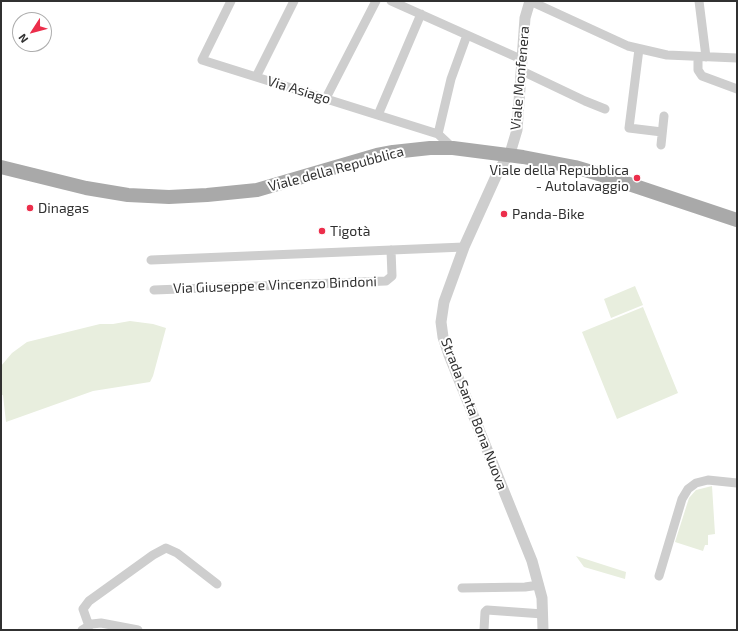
<!DOCTYPE html>
<html>
<head>
<meta charset="utf-8">
<style>
	body { margin:0 }
	#map { position:relative; width:738px; height:631px; overflow:hidden; background:#fff; font-family:"Exo 2",sans-serif }
	canvas { display:block }
	.frame { position:absolute; inset:0; border:2px solid #313131; pointer-events:none }
	.north { position:absolute; left:12px; top:12px; width:40px; height:40px; box-sizing:border-box; background:#fff; border:1px solid #adadad; border-radius:50%; rotate:234deg; font-size:11px; font-weight:700; line-height:16px; text-align:center; color:#313131 }
	.north::after { content:''; display:block; margin:auto; width:14px; height:18px; background:#ec2e4b; clip-path:polygon(50% 0,100% 100%,50% 72%,0 100%) }
</style>
</head>
<body>
<div id="map">
<canvas width="738" height="631"></canvas>
<div class="frame"></div>
<div class="north">N</div>
</div>
<script>
const g = document.querySelector('canvas').getContext('2d');
g.lineJoin = 'round';
function paint(path, color) { g.fillStyle = color; g.fill(path, 'evenodd'); }
const toPath = rows => new Path2D(rows.map(r => 'M' + r).join(''));
function strokePath(path, color, width, dash) { g.strokeStyle = color; g.lineWidth = width; g.lineCap = dash ? 'butt' : 'round'; g.setLineDash(dash || []); g.stroke(path); }
function write(font, color, halo, rows, align = 'center') {
  g.font = font + ' "Exo 2",sans-serif'; g.lineWidth = 4; g.setLineDash([]); g.textBaseline = 'middle'; g.strokeStyle = halo; g.fillStyle = color; for (const [text, x, y, turn = 0] of rows) {
    g.save(); g.translate(x, y); g.rotate((+turn || 0) * Math.PI / 180); g.textAlign = isNaN(turn) ? turn : align; if (halo) g.strokeText(text, 0, 0); g.fillText(text, 0, 0); g.restore();
  }
}
paint(toPath([
	[635,286,643,305,611,318,604,299],
	[643,307,678,393,617,419,582,332],
	[130,321,153,324,166,328,153,376,150,382,93,391,6,422,3,395,1,395,1,366,12,353,27,342,100,324,113,324],
	[712,486,715,534,708,535,708,545,705,545,703,551,675,542,689,498,696,490],
	[576,556,626,572,625,579,584,567]
]), '#e8eede');
strokePath(toPath([
	[231,1,202,60,438,134,453,148],
	[391,1,523,60],
	[530,1,628,46,667,55,737,58],
	[699,1,706,57],
	[639,49,629,128,662,132],
	[698,57,698,70,702,76,737,89],
	[522,71,585,101,605,109],
	[256,77,294,1],
	[326,98,376,1],
	[378,115,421,14],
	[438,134,451,79,467,35],
	[661,145,664,116],
	[151,260,464,247],
	[154,290,386,281,392,276,391,250],
	[659,576,682,499,688,489,696,483,708,480,737,483],
	[462,588,525,587,539,585],
	[89,626,83,609,89,601,153,555,166,548,177,553,217,584],
	[82,630,92,624,101,623,138,630],
	[484,630,485,612,487,610,543,614]
]), '#cecece', 9);
strokePath(toPath([
	[530,1,525,18,517,130,511,150,497,174,464,247,444,302,441,322,443,337,449,355,532,561,542,598,543,630]
]), '#cecece', 11);
strokePath(toPath([
	[1,167,86,188,128,195,169,197,207,195,257,190,377,155,393,152,430,148,453,148,523,157,575,167,602,175,737,220]
]), '#a9a9a9', 14);
for (const [x, y, r, color] of [
	[637,178,4,"#ec2e4b"],
	[30,208,4,"#ec2e4b"],
	[504,214,4,"#ec2e4b"],
	[322,231,4,"#ec2e4b"]
]) { const dot = new Path2D(); dot.arc(x, y, r, 0, 2 * Math.PI); g.fillStyle = color; g.fill(dot); strokePath(dot, '#fff', 1.5); }
write('14px', '#313131', '#fff', [
	["Viale Monfenera",520,78,-85],
	["Via Asiago",299,90,17],
	["Viale della Repubblica",336,169,-15],
	["Via Giuseppe e Vincenzo Bindoni",275,285,-2],
	["Strada Santa Bona Nuova",474,414,69]
]);
write('14px', '#313131', '#fff', [
	["Viale della Repubblica",629,170,"right"],
	["- Autolavaggio",629,186,"right"],
	["Dinagas",38,208],
	["Panda-Bike",512,214],
	["Tigotà",330,231]
], 'left');
</script>
</body>
</html>
